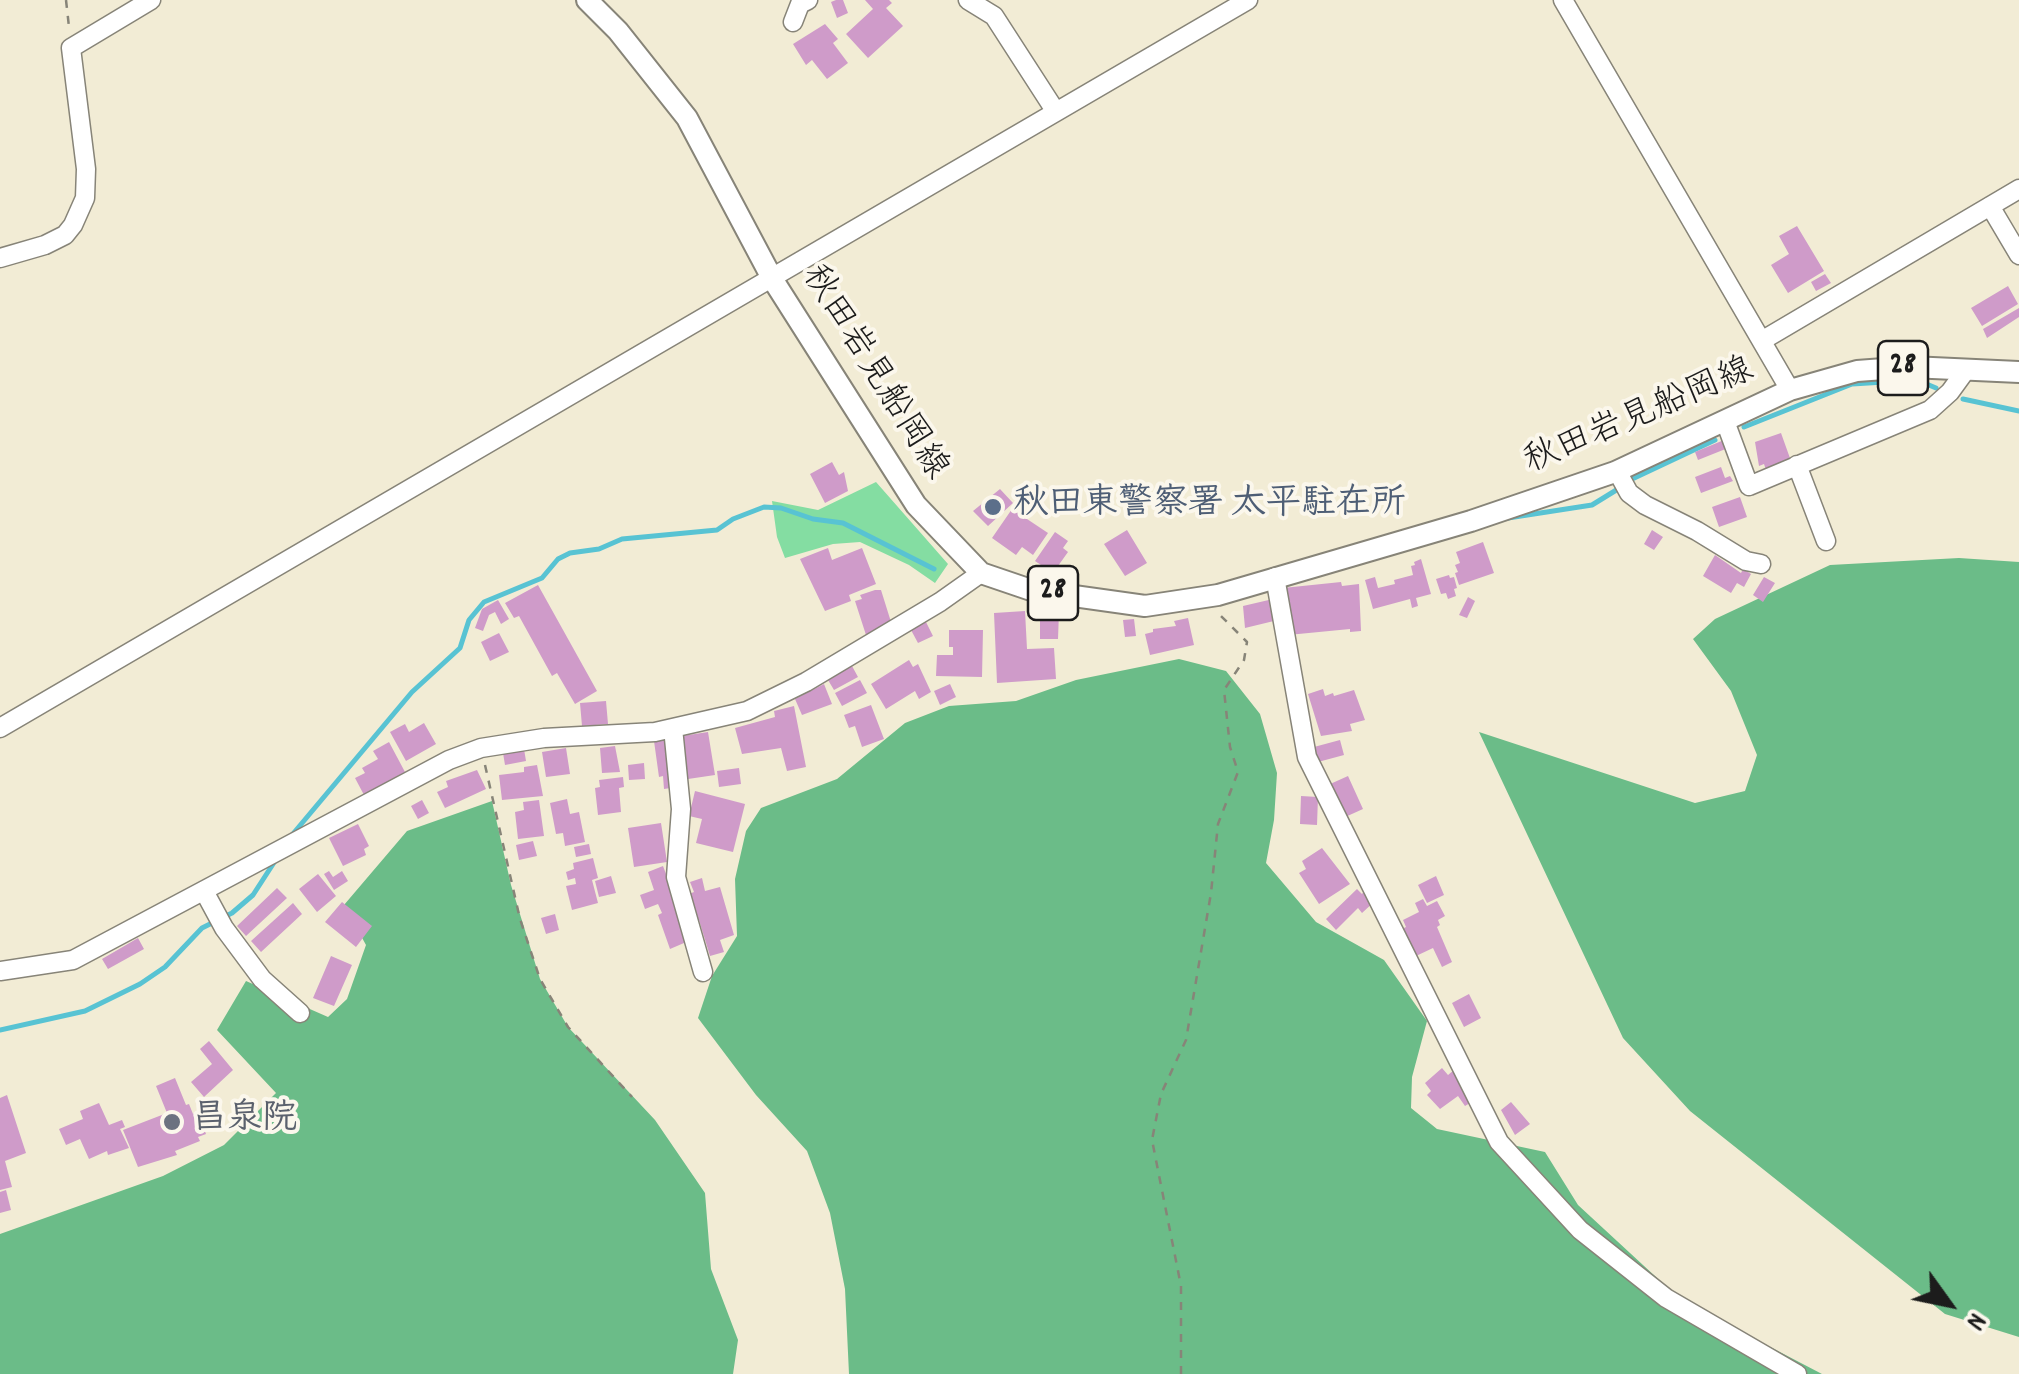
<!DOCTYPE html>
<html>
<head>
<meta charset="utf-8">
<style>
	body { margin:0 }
	#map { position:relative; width:2019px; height:1374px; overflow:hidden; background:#f2ecd5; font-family:Dekko,sans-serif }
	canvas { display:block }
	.north { position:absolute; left:1899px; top:1254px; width:100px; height:100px; -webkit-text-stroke:8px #fbf7ec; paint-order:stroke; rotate:123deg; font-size:28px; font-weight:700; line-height:40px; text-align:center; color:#1c1c1c }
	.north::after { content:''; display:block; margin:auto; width:35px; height:45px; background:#1c1c1c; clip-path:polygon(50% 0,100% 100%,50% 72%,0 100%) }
</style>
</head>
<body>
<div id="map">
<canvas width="2019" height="1374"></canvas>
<div class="north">N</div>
</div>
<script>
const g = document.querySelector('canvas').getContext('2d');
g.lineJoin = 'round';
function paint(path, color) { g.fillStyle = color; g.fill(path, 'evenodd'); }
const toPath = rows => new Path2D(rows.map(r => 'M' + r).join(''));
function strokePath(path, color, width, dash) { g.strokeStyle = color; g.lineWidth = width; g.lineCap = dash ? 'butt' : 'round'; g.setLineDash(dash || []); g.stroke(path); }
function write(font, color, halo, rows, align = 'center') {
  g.font = font + ' Dekko,"Klee One",sans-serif'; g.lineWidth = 8; g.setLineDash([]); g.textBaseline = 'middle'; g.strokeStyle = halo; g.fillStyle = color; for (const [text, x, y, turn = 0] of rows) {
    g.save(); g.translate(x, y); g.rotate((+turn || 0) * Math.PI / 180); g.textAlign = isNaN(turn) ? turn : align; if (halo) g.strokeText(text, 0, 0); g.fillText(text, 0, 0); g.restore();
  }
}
paint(toPath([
	[876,482,948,564,935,583,909,565,860,542,833,544,785,558,777,537,772,501,818,510]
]), '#84dda2');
paint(toPath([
	[1959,558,2019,562,2019,1337,1945,1314,1690,1111,1623,1038,1479,732,1695,803,1745,791,1757,755,1731,691,1693,639,1715,619,1830,565],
	[1179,659,1226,671,1260,714,1277,773,1274,820,1266,863,1316,922,1384,960,1427,1021,1412,1077,1411,1108,1437,1129,1545,1152,1578,1205,1682,1301,1822,1374,849,1374,845,1289,830,1213,807,1151,756,1095,698,1018,712,976,737,936,735,879,746,831,761,808,837,779,905,723,949,706,1016,701,1076,680],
	[492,801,511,885,540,979,568,1027,655,1120,705,1193,711,1269,738,1340,733,1374,0,1374,0,1234,163,1176,224,1145,276,1093,217,1030,246,981,328,1017,347,999,366,945,344,905,407,831]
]), '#6bbc88');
strokePath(toPath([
	[1963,399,2019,411],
	[1744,427,1852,384,1917,380,1936,388],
	[1630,480,1715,440],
	[1508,518,1592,505,1618,489],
	[292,835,412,692,460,648,469,620,484,602,542,578,558,559,570,553,599,549,622,539,717,530,733,519,764,507,781,508,813,519,843,523,934,569],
	[0,1030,85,1011,140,984,165,967,202,928,232,913,253,895,275,861]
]), '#58c3d3', 5);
paint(toPath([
	[836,0,843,0,848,13,837,18,831,2],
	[865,0,889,0,892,3,886,8,903,26,868,58,846,34,873,9],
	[825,24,838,39,833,43,848,63,827,79,812,60,806,65,793,44],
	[1797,226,1824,271,1788,293,1771,265,1789,254,1779,236],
	[1825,274,1831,283,1816,291,1811,282],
	[2008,286,2018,304,1982,326,1971,308],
	[2019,308,2019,317,1987,338,1983,329],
	[1781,433,1791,461,1766,470,1764,464,1759,466,1755,442],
	[1724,440,1728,448,1698,460,1695,452],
	[832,462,839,475,844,472,848,491,825,503,810,474],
	[1721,467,1725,478,1730,476,1733,481,1701,493,1695,477],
	[1000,489,1013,503,988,526,973,511],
	[1740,497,1747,517,1719,527,1712,507],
	[1012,509,1048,533,1033,555,1022,547,1016,555,992,538],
	[1127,530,1147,563,1125,576,1104,544],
	[1652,530,1663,537,1654,550,1644,544],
	[1055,532,1068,541,1063,548,1068,552,1053,573,1035,561],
	[1483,542,1494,573,1459,585,1455,573,1458,572,1455,565,1460,563,1456,552],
	[828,548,832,560,862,548,876,584,849,595,851,601,825,611,800,559],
	[1715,555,1741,573,1743,569,1751,574,1744,587,1737,583,1731,593,1703,576],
	[1421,559,1431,594,1416,598,1418,606,1412,608,1410,599,1373,609,1365,580,1375,577,1378,588,1395,584,1394,580,1413,575,1411,566,1415,565,1414,562],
	[1449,575,1450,578,1454,577,1457,588,1454,589,1456,596,1448,599,1446,593,1441,594,1436,579],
	[1764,577,1775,583,1763,602,1753,595],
	[1341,582,1342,586,1359,584,1361,631,1350,632,1350,629,1288,635,1283,588],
	[538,585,597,691,575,704,557,673,552,676,519,616,514,618,505,603],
	[875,590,881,590,891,622,866,635,855,601,862,599,860,595],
	[1468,597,1475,601,1467,618,1459,615],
	[1273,599,1278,620,1245,628,1243,606],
	[498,600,509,619,501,624,495,612,489,615,483,631,475,628,482,609],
	[1025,611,1027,649,1054,648,1056,679,997,683,994,613],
	[1040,612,1059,612,1058,639,1040,639],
	[1188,618,1194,645,1150,655,1145,634,1153,632,1153,629,1176,626,1174,621],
	[1134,619,1136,636,1125,637,1123,620],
	[926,622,933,636,918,643,911,630],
	[949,630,983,630,982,677,936,676,937,655,953,655,953,647,949,647],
	[499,633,509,652,490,661,481,642],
	[909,660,913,667,918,664,931,692,919,699,915,691,886,709,871,684],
	[852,666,858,677,834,690,828,680],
	[860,680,867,693,842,706,835,693],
	[824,684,832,704,802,715,795,699],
	[950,684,956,697,940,705,934,691],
	[1323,689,1325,696,1333,693,1334,696,1354,690,1365,720,1350,724,1352,731,1321,736,1308,694],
	[606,701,608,724,582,726,580,703],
	[871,705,884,739,862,747,855,726,849,728,844,715],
	[794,706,806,767,787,771,781,748,742,754,735,728,775,717,774,711],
	[424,723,436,744,406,761,390,732,405,724,409,732],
	[708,732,715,775,688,779,682,736],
	[670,739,677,787,664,789,663,776,659,777,654,741],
	[1340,740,1344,755,1318,762,1314,747],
	[389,742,405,772,364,795,355,778,365,773,362,768,378,759,373,751],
	[615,746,620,772,602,773,600,748],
	[566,748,570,774,546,777,542,752],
	[524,749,526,761,505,765,503,753],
	[644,763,645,779,629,780,628,765],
	[537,765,543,796,502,800,499,775,524,772,524,767],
	[739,768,741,784,719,787,717,771],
	[477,770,486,789,445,808,437,792,448,787,446,781],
	[1348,776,1363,809,1343,818,1328,785],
	[623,777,624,787,619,788,621,812,598,815,595,788,600,787,599,780],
	[695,791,745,804,733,852,696,843,702,819,689,816],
	[1301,796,1318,797,1317,825,1300,824],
	[567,799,570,814,579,812,585,842,565,846,563,833,556,834,550,803],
	[422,800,429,813,418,819,411,806],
	[539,800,544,836,518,839,515,812,524,810,523,802],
	[661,823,667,862,634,867,628,828],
	[358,824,369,846,364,849,366,855,343,866,329,838],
	[533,841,537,856,519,860,516,845],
	[589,844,591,854,576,857,574,847],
	[1322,848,1350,884,1319,904,1299,873,1306,869,1302,861],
	[593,858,598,878,592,880,598,903,572,910,566,886,576,884,575,878,568,880,566,872,574,869,573,863],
	[663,866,691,940,670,949,658,915,662,913,658,904,645,909,640,895,654,890,648,872],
	[329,871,333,877,342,871,348,881,334,890,324,874],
	[318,874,336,896,317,912,299,889],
	[611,876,616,893,599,897,595,881],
	[1436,876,1444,895,1427,903,1418,885],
	[702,878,705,891,720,887,734,935,720,940,724,952,710,956,699,920,693,922,684,896,694,892,690,882],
	[277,888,287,898,246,936,237,926],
	[1357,889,1362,894,1365,890,1375,901,1362,913,1358,908,1336,930,1326,919],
	[1423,899,1427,906,1437,901,1445,916,1438,920,1440,925,1437,927,1452,962,1442,967,1433,948,1416,956,1402,929,1406,927,1403,920,1419,912,1415,903],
	[342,902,372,926,356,947,325,922],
	[293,903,302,914,261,952,251,941],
	[555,914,559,930,546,934,541,918],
	[138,938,144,949,108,969,102,959],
	[331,956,352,965,334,1006,313,998],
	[1469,994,1481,1018,1464,1027,1452,1003],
	[209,1041,233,1070,204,1097,191,1082,212,1064,200,1049],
	[1442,1068,1448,1075,1454,1070,1475,1100,1465,1106,1458,1096,1440,1109,1427,1095,1431,1091,1425,1083],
	[175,1078,186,1105,189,1104,193,1114,197,1112,206,1134,198,1137,200,1141,175,1151,177,1155,138,1167,123,1130,167,1113,156,1086],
	[7,1095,26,1153,5,1161,12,1187,0,1190,0,1098],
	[1511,1102,1530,1124,1515,1135,1501,1110],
	[99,1103,109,1125,122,1120,125,1127,120,1129,129,1148,108,1155,107,1151,89,1159,80,1139,66,1145,59,1129,83,1119,80,1111],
	[6,1190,11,1210,0,1213,0,1192]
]), '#cf9bc9');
const minor = toPath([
	[968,0,994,16,1056,112],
	[1563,0,1790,390],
	[793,22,800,4,808,0],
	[1990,206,2019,255],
	[0,258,45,245,65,235,73,225,85,198,86,169,71,48,151,0],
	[1763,340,2019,189],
	[1725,421,1749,486,1930,410,1950,392,1966,370],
	[1797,465,1826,541],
	[1617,471,1629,493,1645,505,1697,531,1746,561,1761,564],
	[1275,577,1307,757,1499,1142,1580,1230,1666,1298,1797,1374],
	[0,728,1248,0],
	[673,728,681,809,676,877,703,972],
	[204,891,224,928,262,979,300,1013],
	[0,971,73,960,449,760,481,748,544,738,655,732,747,711,806,682,940,602,981,573]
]);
const major = toPath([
	[587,0,618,31,687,118,773,280,916,505,981,573,1031,590,1145,606,1218,595,1471,521,1615,472,1790,390,1857,371,1911,367,2019,372]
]);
strokePath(minor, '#878478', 21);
strokePath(major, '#878478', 24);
strokePath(toPath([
	[66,0,69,27],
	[485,765,520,919,540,979,568,1027,632,1097],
	[1181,1374,1181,1286,1152,1140,1161,1094,1186,1040,1211,893,1218,824,1238,772,1230,747,1224,690,1244,660,1247,642,1221,616]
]), '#878478', 2.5, [8, 8]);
strokePath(minor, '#fff', 18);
strokePath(major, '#fff', 20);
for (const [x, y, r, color] of [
	[993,507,10,"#5c6f8a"],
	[172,1122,10,"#6b7280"]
]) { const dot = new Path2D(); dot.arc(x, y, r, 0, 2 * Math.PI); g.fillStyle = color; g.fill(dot); strokePath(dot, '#fbf7ec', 4); }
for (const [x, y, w] of [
	[1903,368,50],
	[1053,593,50]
]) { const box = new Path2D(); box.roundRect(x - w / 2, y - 27, w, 54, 8); g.fillStyle = '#fbf7ec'; g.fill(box); strokePath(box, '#1c1c1c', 2.5); }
write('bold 32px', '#1c1c1c', null, [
	["28",1903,368],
	["28",1053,593]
]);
write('35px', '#1c1c1c', '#fbf7ec', [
	["秋田岩見船岡線",872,374,58],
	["秋田岩見船岡線",1640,419,-23]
]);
write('bold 35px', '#4e5e75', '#fbf7ec', [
	["秋田東警察署 太平駐在所",1013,507]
], 'left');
write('bold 35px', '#5b616d', '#fbf7ec', [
	["昌泉院",192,1122]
], 'left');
</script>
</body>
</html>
